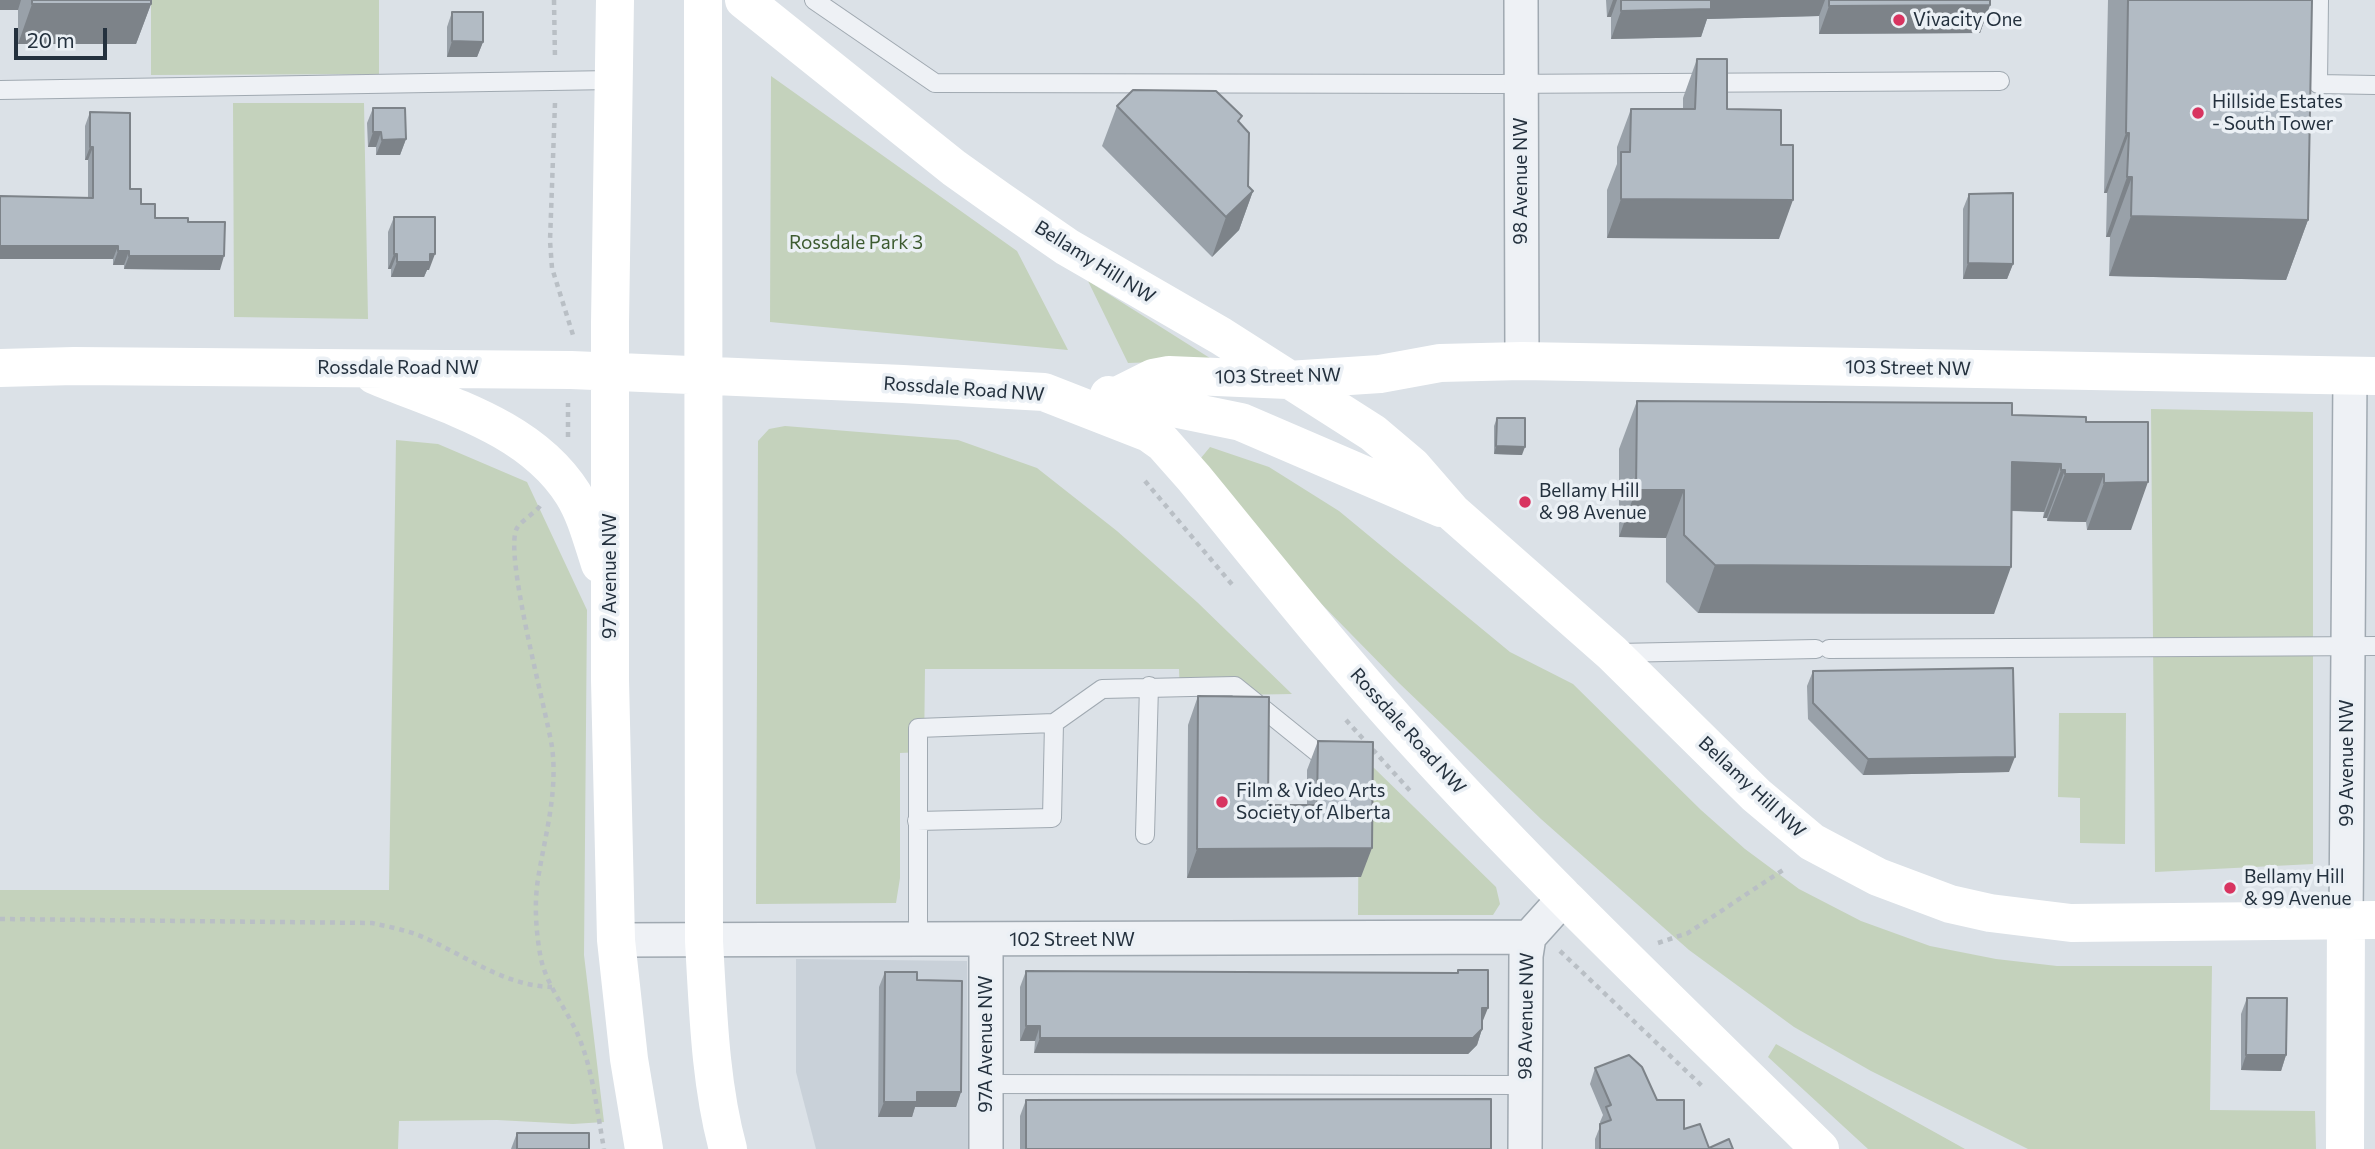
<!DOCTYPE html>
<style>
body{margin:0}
#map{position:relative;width:2375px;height:1149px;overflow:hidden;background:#dbe1e7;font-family:Commissioner,sans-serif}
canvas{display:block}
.scale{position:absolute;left:14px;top:28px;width:93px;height:32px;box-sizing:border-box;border:4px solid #24313e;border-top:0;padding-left:9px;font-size:21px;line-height:24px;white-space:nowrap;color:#24313e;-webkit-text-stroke:5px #ebf0f5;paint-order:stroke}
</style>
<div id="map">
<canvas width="2375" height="1149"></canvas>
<div class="scale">20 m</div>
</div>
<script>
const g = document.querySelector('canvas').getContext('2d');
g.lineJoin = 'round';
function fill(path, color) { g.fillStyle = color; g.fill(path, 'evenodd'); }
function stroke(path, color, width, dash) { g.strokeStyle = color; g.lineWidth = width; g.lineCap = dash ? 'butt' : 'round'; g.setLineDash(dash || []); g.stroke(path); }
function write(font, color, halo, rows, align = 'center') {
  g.font = font + ' Commissioner,sans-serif'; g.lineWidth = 7; g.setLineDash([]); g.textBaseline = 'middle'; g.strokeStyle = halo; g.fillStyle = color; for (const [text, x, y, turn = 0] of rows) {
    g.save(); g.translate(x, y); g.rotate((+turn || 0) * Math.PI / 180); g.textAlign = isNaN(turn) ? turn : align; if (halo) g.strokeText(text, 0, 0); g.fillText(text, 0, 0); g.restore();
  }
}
fill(new Path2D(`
 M796 959 967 961 968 1149H816L796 1072Z`), '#c9d1d9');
fill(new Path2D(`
 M151 0H379V74L151 75Z
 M771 76 1017 251 1068 350 770 322Z
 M233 103H364L368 319 234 317Z
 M1088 281 1213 360 1128 363Z
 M2151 409 2313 412V864L2155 872Z
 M785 426 958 440 1037 468 1117 531 1197 602 1292 694 1180 696 1179 669H925L924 752 900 753V878L896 903 756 904 758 441 769 429Z
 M396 440 438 444 527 482 587 610 584 955 604 1122 573 1124 497 1120 399 1121 398 1149H0V890H389Z
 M1210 447 1269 467 1339 511 1510 652 1573 684 1701 810 1745 849 1799 889 1861 921 1930 946 1996 959 2057 966H2212L2210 1110 2315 1111 2316 1149H2028L1871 1071 1794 1027 1689 950 1541 819 1399 683 1202 482 1196 464Z
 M2059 713H2126L2125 844 2080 843V798L2058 797Z
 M1373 767 1496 887 1500 904 1493 915H1358L1359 769Z
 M1776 1044 1965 1149H1868L1768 1057Z`), '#c4d2bc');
const lane = new Path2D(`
 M814 0 935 83 1497 84 2000 81
 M2319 0 2318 84 2375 85
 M0 90 612 80
 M1829 649 2375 646
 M1617 653 1816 649
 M1054 723 1102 689 1235 686 1323 757
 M917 821 1052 818 1054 723 918 728V940
 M1145 835 1149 686
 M986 1084 1524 1085`);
const street = new Path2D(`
 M1521 0 1522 361
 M2346 920 2350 376
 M616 940 1529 937
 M986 1149V940
 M1525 1149 1526 956 1529 937 1565 897`);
stroke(lane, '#a0a9b1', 20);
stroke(street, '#a0a9b1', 36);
stroke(new Path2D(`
 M554 0 555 59
 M555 103 550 241 552 268 573 335
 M568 437V403
 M1145 481 1235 588
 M540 506C534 514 522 520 517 528 503 552 546 709 552 747 558 793 545 835 538 879 534 904 536 934 541 959 547 986 567 1010 578 1035 593 1070 597 1111 604 1149
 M1346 720 1413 794
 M0 919 372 923C389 927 408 930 425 938 466 956 505 986 552 987
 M1658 943 1688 933 1786 868
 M1560 951 1703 1087`), '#b9bfc5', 4.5, [5, 5]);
stroke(lane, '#eef1f5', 18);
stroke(street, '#eef1f5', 33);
stroke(new Path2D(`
 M615 0 610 323V680L616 940 629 1059 644 1149
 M703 0 704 941C708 1010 710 1083 728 1149
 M744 0 954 168 999 200 1067 247 1221 336 1373 433 1412 466 1452 512 1612 653 1756 795 1812 842 1878 877 1950 904 1990 913 2071 923 2375 920
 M0 368 74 366 571 370 903 384 1044 392 1149 433 1163 443 1194 478C1267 567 1338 657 1416 742 1544 883 1684 1015 1820 1149
 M374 375C445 405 530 426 573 494 586 515 592 540 600 564
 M1109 395 1241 422 1441 508
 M1119 395 1153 378 1169 375 1288 380 1380 374 1440 363 1522 361 2375 376
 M2345 1149 2346 920`), '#fff', 38);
fill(new Path2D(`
 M0 0H151V4L136 44H18V10H0Z
 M1606 0H1990V5L1980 33 1819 34V16L1707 19 1701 37 1611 39V17H1607Z
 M2108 0H2312L2308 220 2286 280 2109 276 2110 237H2106L2107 193H2104Z
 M452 12 483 42 477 57H447V27Z
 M1697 59 1727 109 1779 239 1607 238V190L1617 164V147L1631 109H1683V98Z
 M1117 106 1240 123 1248 186 1253 191 1239 230 1212 257 1102 146Z
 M373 108 406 139 400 155H376V147H368L367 123Z
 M90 112 130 189 141 204 155 218 188 222 220 270 124 269V265H113V259H0L88 197V160H85V126Z
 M1969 194 2013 264 2007 279H1963V209Z
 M394 217 429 270H427L424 277H391V269H388V232Z
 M1637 401 2012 415 2086 422 2131 530H2087L2086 522 2047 521V518H2043L2044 512 2011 511 1994 614 1698 613 1666 582V538L1619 537V449Z
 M1497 418 1522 455 1494 454V426Z
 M1813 671 2009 772 1863 775 1808 719 1807 686Z
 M1198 696 1268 805H1307V770L1318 741 1361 877 1187 878 1188 725Z
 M1458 970 1482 1023V1029L1477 1045 1468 1054 1034 1053 1035 1041H1020V987L1026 971 1457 973Z
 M885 972 917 980 961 1092 956 1107H915L912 1117H878L879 987Z
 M2247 998 2286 1055 2281 1071 2241 1070V1014Z
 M1595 1068 1657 1100 1684 1129 1709 1148 1733 1149H1595V1139L1601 1124 1600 1122 1603 1115 1590 1084Z
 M1026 1100 1491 1149H1020V1116Z
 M517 1133 589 1149H511Z`), '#99a1a9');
fill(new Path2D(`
 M0 0H21L18 10H0Z
 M1613 0H1617L1611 17H1607Z
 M1707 0H1825L1819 16 1707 19 1701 37 1611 39 1621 11Z
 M32 4H151L136 44H18Z
 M1990 5 1980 33 1819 34 1829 6Z
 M452 41 483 42 477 57H447Z
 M373 132H381L376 147H368Z
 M2126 133H2129L2107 193H2104Z
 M406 139 400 155H376L382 140Z
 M90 147H93L88 160H85Z
 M2127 177H2132L2110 237H2106Z
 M1253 191 1239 230 1212 257 1226 217Z
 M1621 199 1793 200 1779 239 1607 238Z
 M2131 216 2308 220 2286 280 2109 276Z
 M0 246H118L113 259H0Z
 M118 251H129L124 265H113Z
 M394 254H397L391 269H388Z
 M430 254H435L429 270H427L424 277H391L397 262Z
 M129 256H224L220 270 124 269Z
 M1968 263 2013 264 2007 279H1963Z
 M1496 446 1525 447 1522 455 1494 454Z
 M2012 462 2061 464 2044 512 1994 510Z
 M2061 470H2065L2047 518H2043Z
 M2065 474H2104L2086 522 2047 521Z
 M2148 482 2131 530H2087L2104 483Z
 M1636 490H1684L1666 538 1619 537Z
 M1715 565 2011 567 1994 614 1698 613Z
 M2015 757 2009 772 1863 775 1868 759Z
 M1372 848 1361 877 1187 878 1197 849Z
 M1482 1008H1488L1482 1023Z
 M1026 1026H1040L1035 1041H1020Z
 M1482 1029 1477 1045 1468 1054 1034 1053 1040 1038Z
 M2246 1055H2286L2281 1071 2241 1070Z
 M917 1092H961L956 1107H915L912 1117H878L884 1102Z`), '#7d8389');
const building = new Path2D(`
 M32 0H151V4H32Z
 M1621 0H1711V9L1621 11Z
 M1829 0H1990V5L1829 6Z
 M2128 0H2312L2308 220 2131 216 2132 177H2127L2129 133H2126Z
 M452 12H483V42L452 41Z
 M1697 59H1727V109L1781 110V145H1793V200L1621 199V152H1630L1631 109H1695Z
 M1133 90 1216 91 1242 116 1238 121 1249 133 1248 186 1253 191 1226 217 1117 106Z
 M373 108H405L406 139 382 140 381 132H373Z
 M90 112 130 113V189H141V204H155V218H188V222H225L224 256H129V251H118V246H0V196L93 198V147H90Z
 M2013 193V264L1968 263 1969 194Z
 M394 217H435V254H430V262H397V254H394Z
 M1637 401 2012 403V415L2086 417V422H2148V482L2104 483V474H2065V470H2061V464L2012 462 2011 567 1715 565 1684 535V490H1636Z
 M1497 418H1525V447L1496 446Z
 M2013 668 2015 757 1868 759 1813 703V671Z
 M1198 696 1269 697 1268 805H1317L1318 741 1373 742 1372 848 1197 849Z
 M1458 970H1488V1008H1482V1029L1473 1038H1040V1026H1026V971L1458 973Z
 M885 972H917V980L962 981 961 1092H917V1102H884Z
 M2247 998H2287L2286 1055H2246Z
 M1629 1055 1642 1067 1657 1100H1684V1129L1700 1124 1709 1148 1729 1139 1733 1149H1600V1124L1611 1120 1606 1107 1611 1105 1595 1068Z
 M1491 1099V1149H1026V1100Z
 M517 1133H589V1149H517Z`);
fill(building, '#b2bbc4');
stroke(building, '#7d8389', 2);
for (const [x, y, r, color] of [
 [1899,20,7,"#d83460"],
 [2198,113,7,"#d83460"],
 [1525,502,7,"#d83460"],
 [1222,802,7,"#d83460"],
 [2230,888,7,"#d83460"]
]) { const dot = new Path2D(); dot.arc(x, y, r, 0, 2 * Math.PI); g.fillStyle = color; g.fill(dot); stroke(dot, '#ebf0f5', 2.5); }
write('19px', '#24313e', '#ebf0f5', [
 ["Vivacity One",1913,20],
 ["Hillside Estates",2212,102],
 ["- South Tower",2212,124],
 ["Bellamy Hill",1539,491],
 ["& 98 Avenue",1539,513],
 ["Film & Video Arts",1236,791],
 ["Society of Alberta",1236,813],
 ["Bellamy Hill",2244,877],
 ["& 99 Avenue",2244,899]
], 'left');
write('19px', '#24313e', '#ebf0f5', [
 ["98 Avenue NW",1521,181,-90],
 ["Bellamy Hill NW",1095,262,32],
 ["Rossdale Road NW",398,368],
 ["103 Street NW",1908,368,1],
 ["103 Street NW",1278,376,-1],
 ["Rossdale Road NW",964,389,4],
 ["97 Avenue NW",610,576,-90],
 ["Rossdale Road NW",1408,731,48],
 ["99 Avenue NW",2347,763,-90],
 ["Bellamy Hill NW",1752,787,43],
 ["102 Street NW",1072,940],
 ["98 Avenue NW",1526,1016,-89],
 ["97A Avenue NW",986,1044,-90]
]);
write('19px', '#3d5b30', '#ebf0f5', [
 ["Rossdale Park 3",856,243]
]);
</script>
